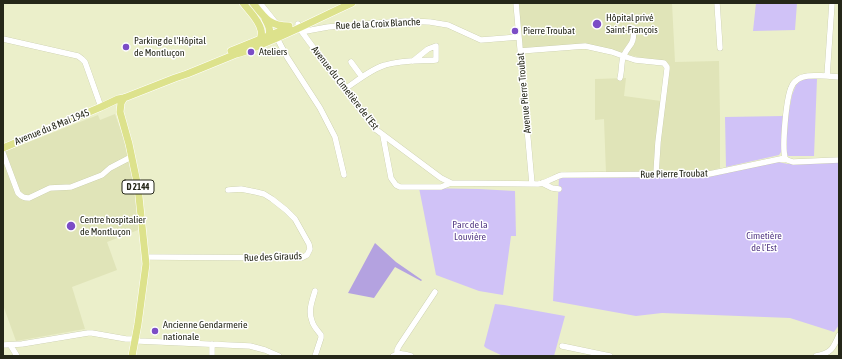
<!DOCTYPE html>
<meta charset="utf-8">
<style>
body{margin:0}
#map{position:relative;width:842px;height:359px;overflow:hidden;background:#ebefca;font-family:"Asap Condensed",sans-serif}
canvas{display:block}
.frame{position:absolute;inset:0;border:4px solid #252719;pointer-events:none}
</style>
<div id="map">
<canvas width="842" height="359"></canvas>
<div class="frame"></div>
</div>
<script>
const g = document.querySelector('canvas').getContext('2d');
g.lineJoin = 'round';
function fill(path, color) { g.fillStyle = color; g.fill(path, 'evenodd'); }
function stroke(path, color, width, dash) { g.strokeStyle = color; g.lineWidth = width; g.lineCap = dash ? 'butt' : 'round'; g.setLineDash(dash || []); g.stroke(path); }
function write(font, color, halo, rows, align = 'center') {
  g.font = font + ' "Asap Condensed",sans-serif'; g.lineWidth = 3; g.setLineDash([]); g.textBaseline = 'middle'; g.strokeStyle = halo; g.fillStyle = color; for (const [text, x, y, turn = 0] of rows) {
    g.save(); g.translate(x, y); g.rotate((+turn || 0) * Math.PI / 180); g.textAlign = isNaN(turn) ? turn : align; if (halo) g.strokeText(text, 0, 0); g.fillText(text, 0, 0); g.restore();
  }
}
fill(new Path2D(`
 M518 3H672L675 62 719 61 720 117V168L706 172 606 173 604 119 595 120V79L626 78 624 96 661 101 666 61 646 59 584 44 523 49Z
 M115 114 125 142 135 190 138 221V230L107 242 117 270 72 287 85 329 16 341 3 305V152L98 115 100 120Z`), '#e0e4b8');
fill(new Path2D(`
 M756 3H797L795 30 753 31Z
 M805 79H817L814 156H788L786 150 788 116 792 95 796 85 800 81Z
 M783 116 781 152 779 155 726 167 725 117Z
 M778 162 788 164 839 162V325L834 332 790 318 662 313 636 316 553 301 559 178 708 176Z
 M419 188 479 189 515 191 516 236H511L503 295 479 291 436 275 424 213Z
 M495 304 504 305 565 316 554 356H503L486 348 484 346Z`), '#d0c2f7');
fill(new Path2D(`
 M375 243 396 262 422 280 421 281 395 267 374 298 348 293Z`), '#b4a2e0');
const minor = new Path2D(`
 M260 3 276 23
 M516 3 532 184
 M717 3 720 48
 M298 24 299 28 310 43 374 128 441 178 451 183 538 184C547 183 554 177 562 175L709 174 785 158 787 160 793 162 839 160
 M306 31 328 27 364 24 405 21 430 22 448 25 481 40 519 37
 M277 38 287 57 320 108 335 137 344 175
 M3 39 78 56 82 59 85 62 101 107
 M520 51 585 46 612 52 623 56 635 60 664 63 667 67V69L658 142 656 174
 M351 62 362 77
 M827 76 839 77
 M620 78C622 72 621 60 624 55 630 43 635 45 633 28
 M345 89C357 81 371 69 385 65 401 60 419 61 436 60V46L428 49 413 61
 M383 136 391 178 396 185 400 187H441L451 183
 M3 153 18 193C22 197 24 198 29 198L50 188 71 187 102 175 110 168 131 157
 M785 158C782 146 786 100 791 88 792 85 794 82 797 80 804 74 817 76 827 76L832 3
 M542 183 552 188 559 189
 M145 257 301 258 307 255 310 249 309 244 295 219 286 210 272 199 264 194 256 192 241 189 228 190
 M3 345 22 344 88 333H92L126 339H135L139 341 250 346 265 350 279 356
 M11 346 17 356
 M562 346 610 356
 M397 354V350L399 346 435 292
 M212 356V344
 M315 356 321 338V335C318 331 313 326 312 321 308 311 312 301 315 291
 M393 356C399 352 404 354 411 356
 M816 356C831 353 833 349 839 335`);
const major = new Path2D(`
 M243 3C249 11 259 20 261 30 262 33 261 37 260 40
 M253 3C264 17 269 26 289 26
 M265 19C269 26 272 32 267 39
 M231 51 288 28
 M124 98 121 103 120 112 129 144 138 187 146 264 138 324 132 356
 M3 148 101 107 118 99 124 98 175 78 187 74 236 54C246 52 255 47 265 43 295 31 323 16 352 3`);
stroke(minor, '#c1c5a1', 6);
stroke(major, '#fff', 8);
stroke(minor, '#fff', 5.5);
stroke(major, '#dde28c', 7);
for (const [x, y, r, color] of [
 [597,24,5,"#7b4dc6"],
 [515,31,4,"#7b4dc6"],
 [126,47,4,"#7b4dc6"],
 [251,52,4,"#7b4dc6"],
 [71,226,5,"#7b4dc6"],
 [155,331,4,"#7b4dc6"]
]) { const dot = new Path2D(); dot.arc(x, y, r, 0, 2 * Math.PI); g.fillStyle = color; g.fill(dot); stroke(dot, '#fff', 1.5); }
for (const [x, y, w] of [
 [138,187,32]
]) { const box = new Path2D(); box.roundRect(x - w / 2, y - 7, w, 14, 3); g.fillStyle = '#fff'; g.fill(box); stroke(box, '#252719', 1); }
write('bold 9px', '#252719', null, [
 ["D 2144",138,187]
]);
write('10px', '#252719', '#fff', [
 ["Hôpital privé",606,18],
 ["Saint-François",606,30],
 ["Pierre Troubat",523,31],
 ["Parking de l'Hôpital",134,41],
 ["de Montluçon",134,53],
 ["Ateliers",259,52],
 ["Centre hospitalier",80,220],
 ["de Montluçon",80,232],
 ["Ancienne Gendarmerie",163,325],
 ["nationale",163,337]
], 'left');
write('10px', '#252719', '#fff', [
 ["Rue de la Croix Blanche",378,24,-3],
 ["Avenue du Cimetière de l'Est",345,88,52],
 ["Avenue Pierre Troubat",524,93,-95],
 ["Avenue du 8 Mai 1945",52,127,-22],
 ["Rue Pierre Troubat",674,174,-1],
 ["Rue des Girauds",273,257,-2]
]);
write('10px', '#563c86', '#fff', [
 ["Parc de la",470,225],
 ["Louvière",470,237],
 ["Cimetière",764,236],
 ["de l’Est",764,248]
]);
</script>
